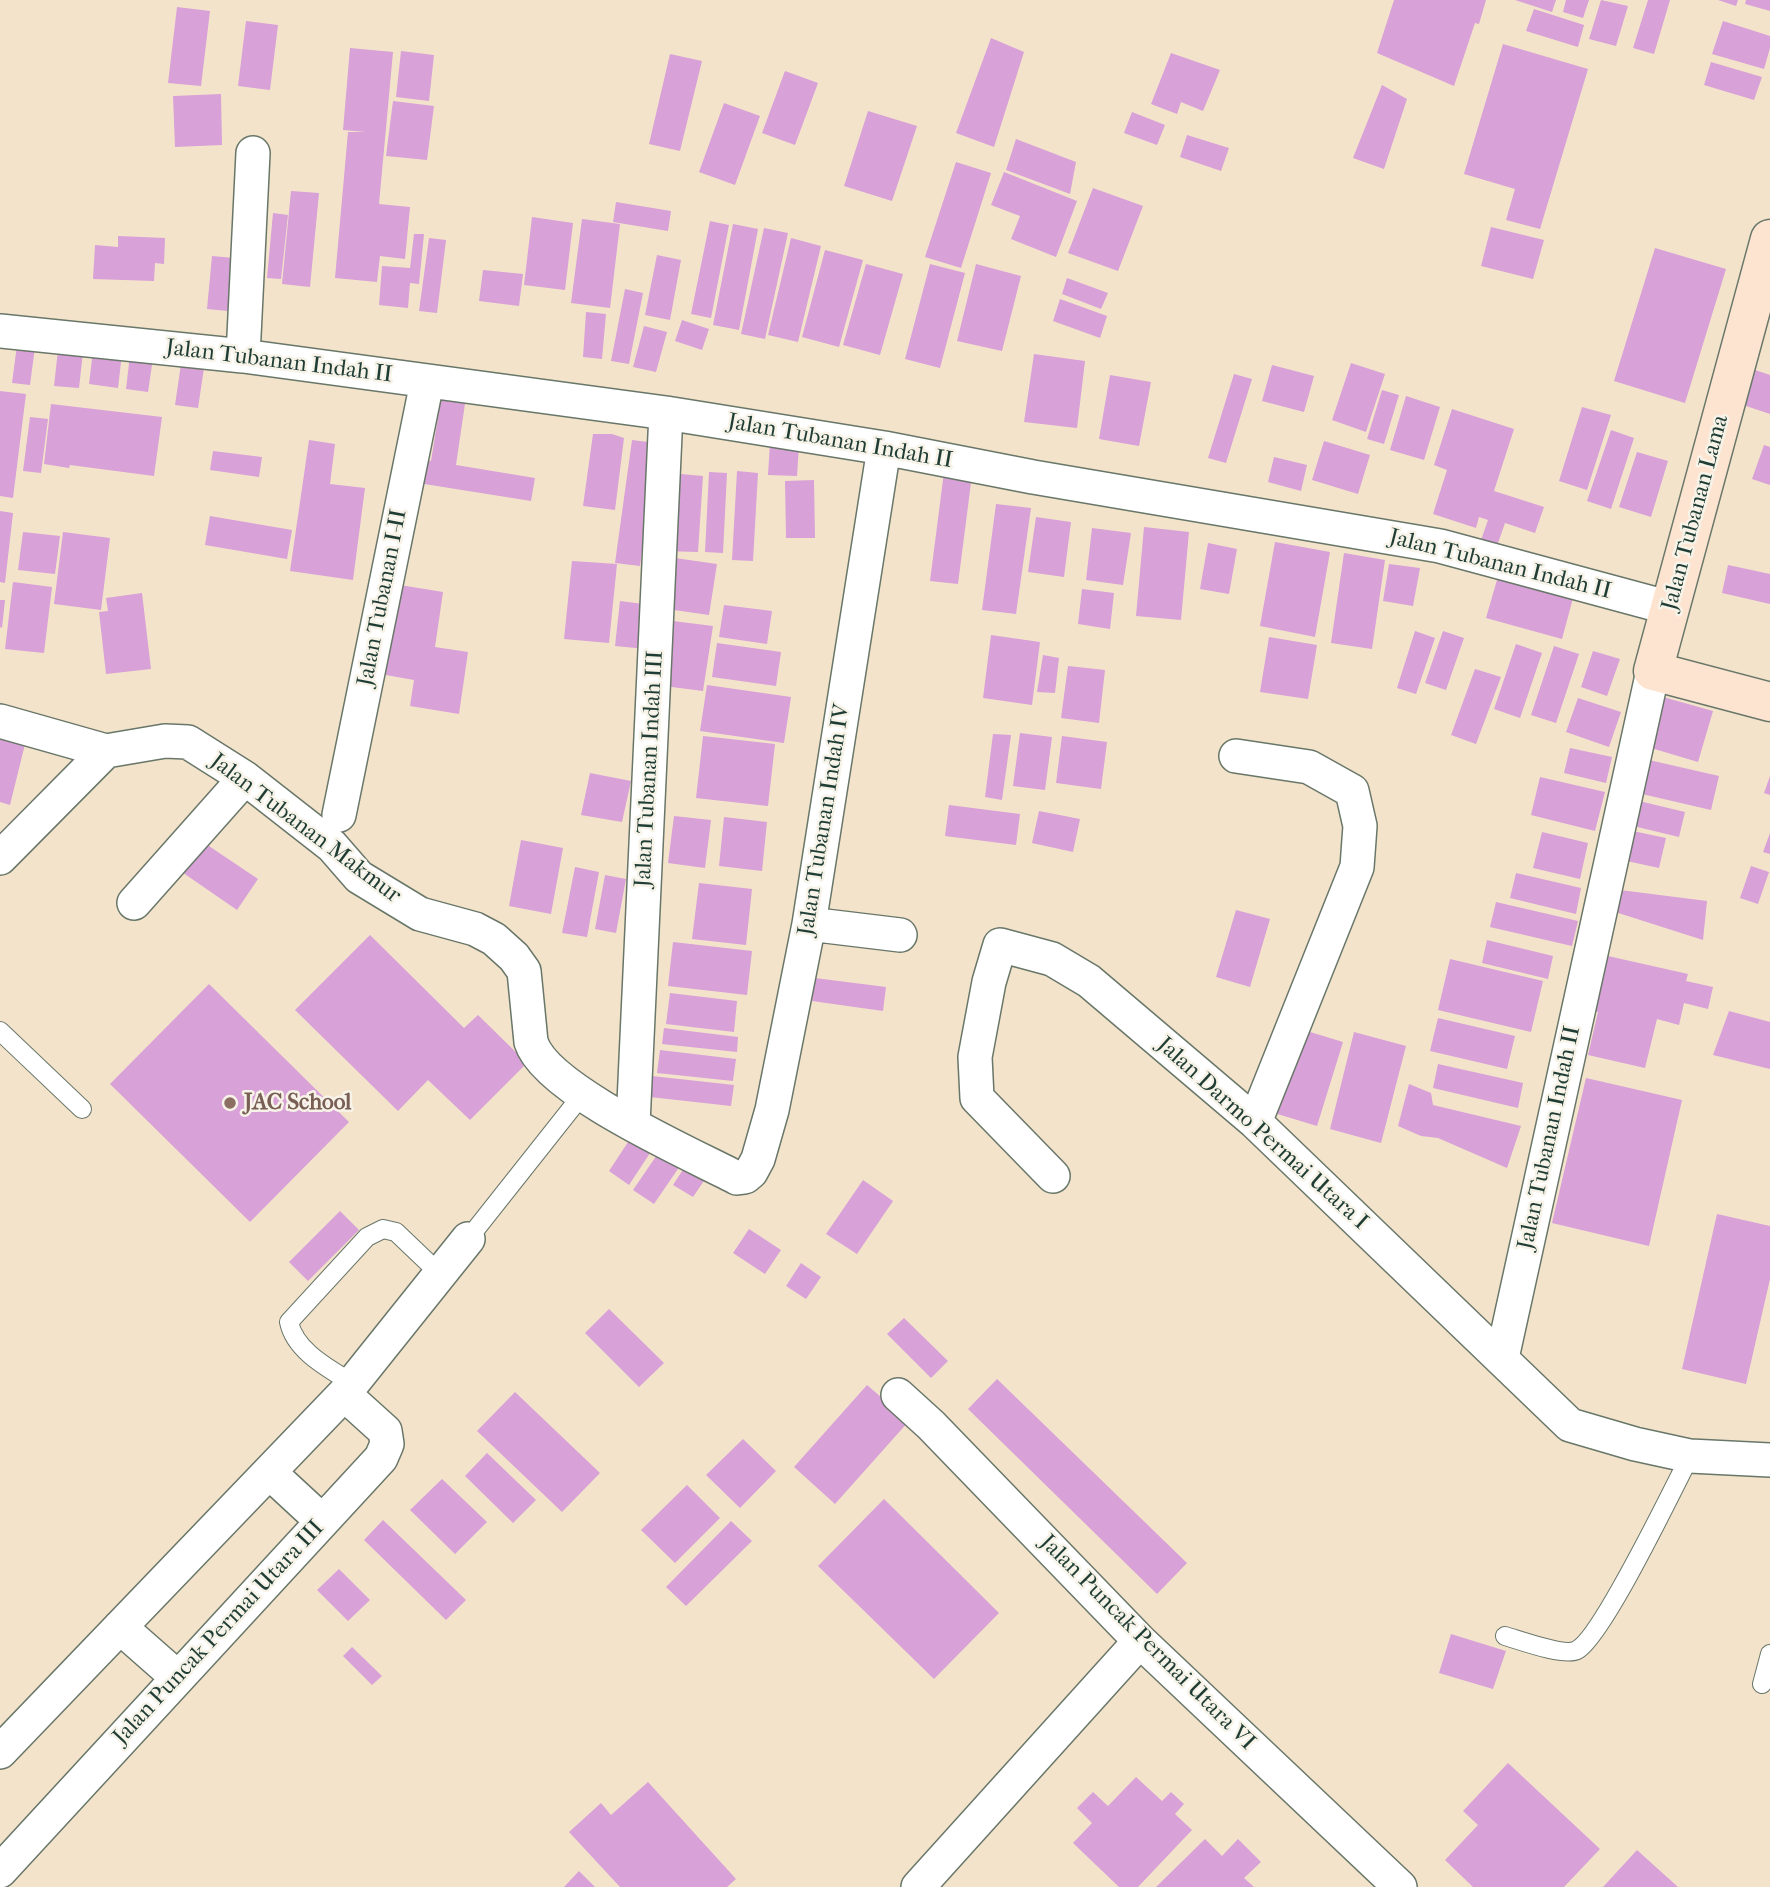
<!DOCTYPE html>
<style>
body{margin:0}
canvas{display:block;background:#f3e3cb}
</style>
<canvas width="1770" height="1887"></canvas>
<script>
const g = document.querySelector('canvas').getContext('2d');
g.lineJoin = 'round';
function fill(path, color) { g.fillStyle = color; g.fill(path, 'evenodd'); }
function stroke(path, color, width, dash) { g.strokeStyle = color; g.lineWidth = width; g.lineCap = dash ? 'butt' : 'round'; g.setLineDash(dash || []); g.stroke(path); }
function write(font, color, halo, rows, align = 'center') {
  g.font = font + ' "IM FELL French Canon",serif'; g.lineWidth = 5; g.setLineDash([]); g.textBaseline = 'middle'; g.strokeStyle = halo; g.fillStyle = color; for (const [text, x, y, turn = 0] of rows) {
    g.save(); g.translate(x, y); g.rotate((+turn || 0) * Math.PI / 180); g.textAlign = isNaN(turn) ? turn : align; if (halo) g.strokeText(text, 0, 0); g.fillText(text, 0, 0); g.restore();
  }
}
fill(new Path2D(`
 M1394 0H1486L1479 24 1475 23 1454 86 1377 53Z
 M1515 0H1556L1552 12Z
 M1566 0H1589L1583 18 1563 12Z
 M1601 0 1628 6 1616 46 1589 39Z
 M1648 0H1670L1654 54 1633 48Z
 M1718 0H1738L1736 6Z
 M1746 0H1770V11L1745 4Z
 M177 7 210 11 201 86 168 83Z
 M1534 9 1584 25 1578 47 1526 31Z
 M246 21 278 25 270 90 238 86Z
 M1723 21 1770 36V48L1764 69 1712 54Z
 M991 38 1024 52 994 147 956 133Z
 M1503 44 1588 69 1540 229 1506 220 1515 189 1464 174Z
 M350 48 393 52 379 204 410 207 405 259 380 256 377 282 335 278 348 132H366L343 130Z
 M401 51 434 55 429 101 396 97Z
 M1171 53 1220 70 1203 111 1181 102 1177 114 1151 104Z
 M670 54 702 61 680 151 649 144Z
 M1711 62 1762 77 1754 100 1704 85Z
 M785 71 818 83 795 145 762 133Z
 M1382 85 1407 99 1384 169 1353 158Z
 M221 94 222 145 175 147 173 96Z
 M393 101 434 106 427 160 386 156Z
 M724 103 760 116 735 185 699 172Z
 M868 111 917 126 892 201 844 186Z
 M1132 112 1165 125 1157 145 1124 133Z
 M1187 135 1229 148 1221 171 1180 157Z
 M1016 139 1076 162 1070 194 1006 170Z
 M956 162 991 173 961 268 925 257Z
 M1004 172 1077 201 1056 257 1011 239 1020 216 991 205Z
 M1093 188 1143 206 1118 271 1068 253Z
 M291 191 319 193 310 287 282 284Z
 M616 202 671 211 668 231 613 222Z
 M273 213 288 215 281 279 267 278Z
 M532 217 573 223 565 290 524 285Z
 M582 219 620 224 610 308 571 303Z
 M710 221 729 225 711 318 691 314Z
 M733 224 758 229 739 330 713 325Z
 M1491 227 1544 240 1533 279 1481 266Z
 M764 228 788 233 765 339 741 334Z
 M414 234H424L419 284 410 283 408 308 379 305 382 266 410 268Z
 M118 236 165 238 164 264 155 263 154 281 93 279 95 245 118 247Z
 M429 238 446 240 437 313 419 311Z
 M791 238 821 246 798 342 768 335Z
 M1655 248 1726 269 1685 403 1614 381Z
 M825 250 863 260 839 347 802 337Z
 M657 255 681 260 670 320 645 315Z
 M212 256 234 258 228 311 207 309Z
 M866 264 903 274 880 355 843 345Z
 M930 264 965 273 940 368 905 359Z
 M976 264 1021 276 1002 351 957 341Z
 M483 270 523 274 519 306 479 301Z
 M1067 278 1108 293 1101 309 1062 294Z
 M625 289 643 293 629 364 611 361Z
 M1060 299 1107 316 1100 338 1053 321Z
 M586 312 606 314 602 359 583 357Z
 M682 320 709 329 702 350 675 341Z
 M644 326 667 332 656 372 633 367Z
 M59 341 84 343 79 388 54 386Z
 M94 342 123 345 118 388 89 384Z
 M17 345 35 347 30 385 12 383Z
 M1034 354 1085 361 1077 428 1024 422Z
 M130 355 153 358 148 392 126 389Z
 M1351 363 1385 374 1366 432 1332 420Z
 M181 364 204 368 198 408 175 405Z
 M1272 365 1314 376 1304 412 1262 401Z
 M1746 367 1770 375V414L1734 402Z
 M1234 374 1252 379 1226 463 1208 458Z
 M1110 375 1151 382 1139 446 1099 439Z
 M443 387 467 390 456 465 535 478 531 501 418 483 422 459 431 461Z
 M1382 390 1399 395 1384 444 1367 439Z
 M0 391 26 394 13 498 0 496Z
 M1406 396 1440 407 1424 460 1390 450Z
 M51 404 162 417 154 476 70 465 69 468 44 464Z
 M1582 407 1611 415 1587 490 1559 481Z
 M1452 409 1514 429 1494 491 1544 507 1535 533 1505 523 1497 546 1481 540 1488 520 1479 517 1476 528 1433 514 1447 470 1434 465Z
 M30 417 48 419 41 473 23 471Z
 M1611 430 1634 438 1611 509 1587 501Z
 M593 434H612L624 438 615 510 583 506Z
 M309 440 335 444 330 484 365 488 353 580 290 571Z
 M632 440 656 443 640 566 615 563Z
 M1324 441 1370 455 1358 494 1312 480Z
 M770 443 799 445 797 476 768 475Z
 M1764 445 1770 447V485L1752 479Z
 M213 451 262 457 259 477 210 470Z
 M1637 452 1668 461 1651 517 1619 507Z
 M1274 457 1307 465 1301 491 1268 482Z
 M737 471 758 473 753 561 732 560Z
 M709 472 727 473 723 553 705 552Z
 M944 472 972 475 958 584 930 581Z
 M669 473 703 476 698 552 664 551Z
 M814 480 815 538H786L785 481Z
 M996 504 1031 508 1016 614 982 610Z
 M0 511 13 513 5 583 0 582Z
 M210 516 292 530 287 559 205 545Z
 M1036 517 1071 522 1064 577 1028 572Z
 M1144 527 1189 532 1181 620 1136 616Z
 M1092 528 1131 533 1123 585 1086 580Z
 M23 532 60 536 55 574 18 570Z
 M63 532 110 538 101 610 54 604Z
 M1275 542 1330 552 1315 637 1260 626Z
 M1208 543 1237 549 1229 594 1200 589Z
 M1344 553 1385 560 1372 649 1331 643Z
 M668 557 717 564 709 615 660 608Z
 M572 561 617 564 609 643 564 639Z
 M1389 564 1420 568 1413 606 1383 601Z
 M1728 565 1770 574V604L1722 593Z
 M1501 566 1576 587 1562 639 1486 618Z
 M13 582 52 587 44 653 5 649Z
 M394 584 443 592 435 647 468 652 459 714 410 706 414 680 380 674Z
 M1082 589 1114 593 1110 629 1078 624Z
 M142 593 151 669 106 674 99 612 108 611 106 598Z
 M0 600H5L2 628 0 627Z
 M620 601 651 605 646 649 615 646Z
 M724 605 772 611 767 644 719 637Z
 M673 621 713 626 703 691 664 686Z
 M1415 631 1435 638 1416 694 1397 688Z
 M1443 631 1464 638 1446 690 1425 683Z
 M991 635 1040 642 1032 705 983 698Z
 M1269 637 1317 645 1308 699 1260 692Z
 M717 643 781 652 776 686 712 677Z
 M1516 644 1542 653 1520 718 1494 709Z
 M1554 646 1579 654 1556 723 1531 715Z
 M1593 651 1620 659 1607 696 1581 687Z
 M1043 655 1059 658 1055 693 1037 692Z
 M1068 666 1105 670 1099 723 1061 718Z
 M1475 669 1501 677 1476 744 1451 735Z
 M707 685 791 697 784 743 700 731Z
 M1656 695 1713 711 1698 762 1641 745Z
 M1578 698 1621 712 1609 747 1566 732Z
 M0 730 27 736 10 805 0 802Z
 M1020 733 1052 737 1045 790 1013 786Z
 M993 734 1011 735 1002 800 985 797Z
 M703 736 775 744 768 806 696 798Z
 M1062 736 1107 742 1101 789 1056 783Z
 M1570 748 1612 757 1606 783 1564 773Z
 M1649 760 1719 776 1711 810 1642 794Z
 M590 773 631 781 622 822 581 815Z
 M1770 776V795L1764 793Z
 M1540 777 1605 792 1595 831 1531 815Z
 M1635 800 1685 812 1679 837 1629 825Z
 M949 805 1020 814 1016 845 945 836Z
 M1039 811 1080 819 1073 852 1032 843Z
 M674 816 711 820 705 868 668 863Z
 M724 817 767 822 762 871 719 866Z
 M1628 830 1666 838 1659 868 1622 860Z
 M1542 832 1588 843 1580 879 1533 868Z
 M1770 833V854L1763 852Z
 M200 840 258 879 237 910 179 870Z
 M521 840 563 848 551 914 509 906Z
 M1751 866 1769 872 1758 904 1740 898Z
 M575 867 599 872 587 937 562 933Z
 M1516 873 1581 888 1576 914 1510 898Z
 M605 875 626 879 616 933 595 929Z
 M699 883 752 889 746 945 692 939Z
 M1620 890 1707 901 1703 940 1612 911Z
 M1496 902 1578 921 1572 946 1490 927Z
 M1236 910 1270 919 1250 987 1216 977Z
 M370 935 464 1028 478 1015 527 1063 470 1120 428 1080 398 1111 295 1010Z
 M1487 940 1553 956 1548 979 1482 963Z
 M673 942 752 951 747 995 668 986Z
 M1599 954 1688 974 1686 981 1713 987 1708 1009 1684 1003 1679 1025 1657 1019 1645 1068 1588 1055 1598 1012 1587 1009Z
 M1450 959 1543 981 1531 1032 1438 1010Z
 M815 978 886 987 883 1011 812 1001Z
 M209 984 349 1122 250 1222 110 1084Z
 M670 993 737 1001 734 1032 666 1024Z
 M1729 1011 1770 1022V1069L1713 1055Z
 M1438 1018 1515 1036 1507 1069 1430 1051Z
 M664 1028 738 1037 737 1052 662 1044Z
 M1297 1028 1343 1042 1317 1126 1271 1112Z
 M1354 1032 1406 1046 1381 1143 1330 1129Z
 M660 1050 736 1059 733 1081 657 1073Z
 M1438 1064 1523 1083 1518 1108 1433 1088Z
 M652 1076 734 1085 731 1106 650 1097Z
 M1586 1078 1682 1100 1649 1246 1552 1223Z
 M1409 1084 1431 1093 1433 1105 1521 1126 1507 1168 1438 1138 1421 1136 1398 1126Z
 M636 1130 656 1144 629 1185 609 1171Z
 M661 1149 682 1163 654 1204 633 1190Z
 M686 1165 706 1178 693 1197 673 1185Z
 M863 1180 893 1201 857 1254 826 1234Z
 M340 1211 359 1230 308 1281 289 1262Z
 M1717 1214 1770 1226V1279L1746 1384 1682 1369Z
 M749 1229 781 1250 765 1274 733 1253Z
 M801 1263 821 1277 806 1299 786 1286Z
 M609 1309 664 1363 639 1387 585 1333Z
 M904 1318 948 1361 931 1378 887 1334Z
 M997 1379 1187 1563 1157 1594 968 1409Z
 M867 1385 909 1421 835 1504 794 1467Z
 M515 1392 600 1473 562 1512 477 1431Z
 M743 1439 776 1471 740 1508 706 1475Z
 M487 1453 536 1500 513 1523 465 1476Z
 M442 1479 487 1522 455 1554 410 1510Z
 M687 1485 720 1518 675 1563 641 1530Z
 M884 1499 999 1613 934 1679 818 1566Z
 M383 1520 466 1600 446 1620 364 1540Z
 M731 1521 752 1541 686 1606 666 1587Z
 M339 1569 370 1600 348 1621 317 1590Z
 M1451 1634 1506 1651 1493 1689 1439 1673Z
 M352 1647 382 1676 372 1685 343 1656Z
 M1508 1763 1600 1849 1564 1887H1473L1445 1860 1478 1825 1463 1811Z
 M1136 1777 1162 1801 1171 1792 1184 1804 1175 1814 1192 1830 1138 1887H1119L1073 1843 1092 1823 1077 1808 1093 1792 1108 1806Z
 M648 1782 736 1879 727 1887H620L569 1832 601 1803 611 1815Z
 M1205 1839 1222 1856 1238 1839 1261 1862 1244 1878 1254 1887H1156Z
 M1637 1850 1678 1887H1603Z
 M579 1871 595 1887H564Z`), '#d8a1d8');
const lane = new Path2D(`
 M0 1031 82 1109
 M468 1239 582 1095
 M352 1383C328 1368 295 1351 289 1322L367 1237 383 1229 396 1232 440 1274
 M1505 1636C1519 1640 1565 1657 1577 1650 1602 1637 1673 1489 1690 1456
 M1762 1684 1770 1654`);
const street = new Path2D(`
 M0 331 243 356 666 413 884 448 1033 477 1440 546 1670 608
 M243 356 253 153
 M0 721 106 751
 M1236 756 1309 767 1352 791 1360 826 1357 867 1255 1122
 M339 815 427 382
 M0 858 106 751 165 741 188 742 245 778 332 846 359 877 420 914 475 929 494 939 514 957 524 971 531 1042C546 1090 691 1154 737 1178L745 1177 751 1172 758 1159 772 1110 809 924 884 448
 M134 903 245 778
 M809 924 900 935
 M633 1124 666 413
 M1053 1176 977 1098 975 1057 989 982 1000 945 1052 959 1089 981 1255 1122 1570 1425 1635 1444 1690 1456 1770 1460
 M1502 1358 1653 671
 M898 1395 931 1425 1140 1641 1400 1887
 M269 1472 322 1521
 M120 1627 178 1678
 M0 1752 344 1394 468 1239
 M0 1871 381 1458 387 1444 385 1431 344 1394
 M918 1887 1140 1641`);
const secondary = new Path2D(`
 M1770 239 1653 671 1770 702`);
stroke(lane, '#697769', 20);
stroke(street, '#697769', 36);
stroke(secondary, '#697769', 41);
stroke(lane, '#fff', 18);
stroke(street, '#fff', 33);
stroke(secondary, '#fde4d1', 38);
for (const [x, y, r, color] of [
 [230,1103,7,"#8d6e63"]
]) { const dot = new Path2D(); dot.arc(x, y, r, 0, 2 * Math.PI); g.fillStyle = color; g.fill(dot); stroke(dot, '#f7f3e8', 2.5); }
write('23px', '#1f3d34', '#f7f3e8', [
 ["Jalan Tubanan Indah II",279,362,7],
 ["Jalan Tubanan Indah II",840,442,10],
 ["Jalan Tubanan Lama",1696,513,-75],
 ["Jalan Tubanan Indah II",1500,565,14],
 ["Jalan Tubanan I-II",383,598,-79],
 ["Jalan Tubanan Indah III",650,769,-87],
 ["Jalan Tubanan Indah IV",825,820,-81],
 ["Jalan Tubanan Makmur",305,829,37],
 ["Jalan Darmo Permai Utara I",1262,1134,42],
 ["Jalan Tubanan Indah II",1550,1138,-78],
 ["Jalan Puncak Permai Utara III",219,1633,-47],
 ["Jalan Puncak Permai Utara VI",1147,1643,45]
]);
write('bold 23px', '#785e54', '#f7f3e8', [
 ["JAC School",244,1103]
], 'left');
</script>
